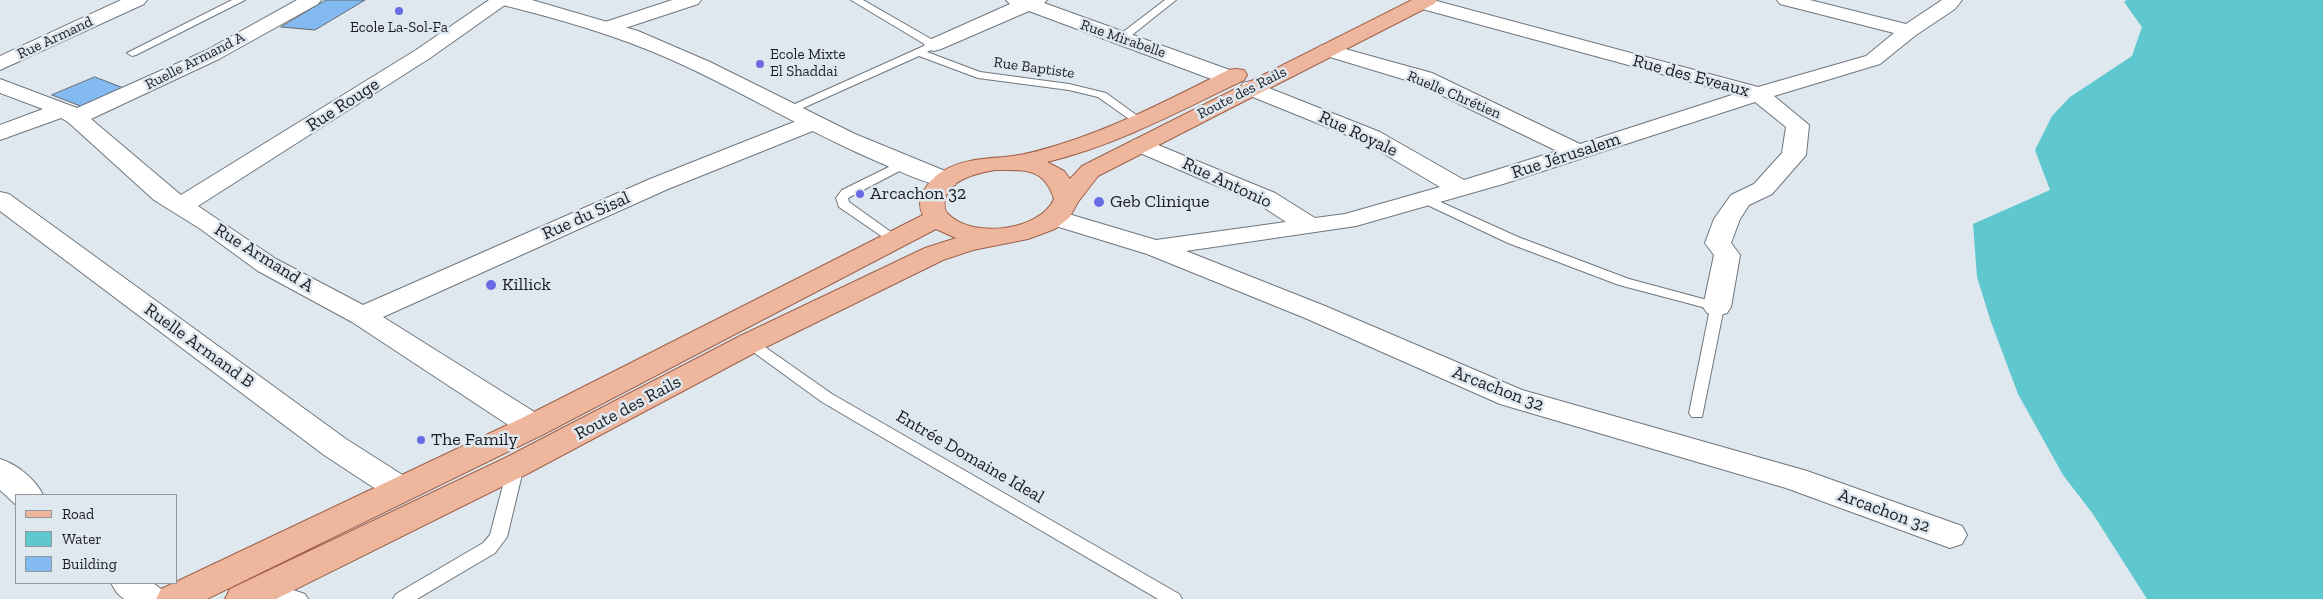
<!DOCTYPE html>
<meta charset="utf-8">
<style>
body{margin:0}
#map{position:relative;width:2323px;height:599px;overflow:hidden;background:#dfe7ef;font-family:"Zilla Slab",serif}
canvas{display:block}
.legend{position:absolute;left:15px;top:494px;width:162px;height:90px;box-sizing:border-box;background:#dfe7ef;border:1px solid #91979d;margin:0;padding:6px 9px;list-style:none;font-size:15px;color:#1b1e21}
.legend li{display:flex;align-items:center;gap:10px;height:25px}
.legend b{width:25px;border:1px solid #91979d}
</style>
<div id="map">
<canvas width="2323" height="599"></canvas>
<ul class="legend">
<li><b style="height:6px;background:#efb69e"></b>Road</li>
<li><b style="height:14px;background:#5ec8ce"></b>Water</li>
<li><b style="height:14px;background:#82baf1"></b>Building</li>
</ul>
</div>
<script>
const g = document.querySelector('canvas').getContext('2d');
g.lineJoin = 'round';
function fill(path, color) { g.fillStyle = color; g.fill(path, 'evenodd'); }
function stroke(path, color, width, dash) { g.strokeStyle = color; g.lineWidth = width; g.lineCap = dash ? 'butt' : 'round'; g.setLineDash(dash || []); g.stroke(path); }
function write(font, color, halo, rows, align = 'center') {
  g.font = font + ' "Zilla Slab",serif'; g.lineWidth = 5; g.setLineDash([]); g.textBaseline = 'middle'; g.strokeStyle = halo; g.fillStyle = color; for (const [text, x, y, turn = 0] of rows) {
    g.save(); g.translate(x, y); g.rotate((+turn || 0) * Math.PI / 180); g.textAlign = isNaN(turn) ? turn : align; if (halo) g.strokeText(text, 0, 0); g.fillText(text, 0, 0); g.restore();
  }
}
fill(new Path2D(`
 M2127 0H2323V599H2147L2093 514 2063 475 2018 394 1991 322 1977 277 1973 224 2050 190 2035 150 2052 116 2070 97 2132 56 2142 27 2124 2Z`), '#5ec8ce');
const building = new Path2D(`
 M326 0H365L315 30 281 27Z
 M95 77 126 89 83 107 52 95Z`);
fill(building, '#82baf1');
stroke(building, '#636a72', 1);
const lane = new Path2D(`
 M232 0H245L136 55 132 56 127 53Z
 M851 0H863L938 43V47L927 52 980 72 1069 84 1106 93 1146 122 1144 124H1136L1098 97 1069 90 978 78 919 56 794 112H786V108L926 45Z
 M1165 0H1176L1127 39H1119V35Z
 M903 160 907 161 909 164 907 167 848 198 849 202 898 237 899 240 893 244 839 207 836 198 842 190Z
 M1425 195 1518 237 1629 279 1722 304 1724 307 1702 417H1692L1689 413 1710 309 1619 285 1508 243 1421 202 1419 199Z
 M750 338 755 340 832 394 1179 594 1182 599H1158L822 402 745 346 743 343 745 340Z
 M516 460 522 462 524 466 507 537 495 553 417 599H393L396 594 483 543 490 535 508 466 510 462Z
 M269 582 305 594 308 599H278L263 594 260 589 263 584Z`);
const street = new Path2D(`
 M121 0H147L144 4 0 70V56Z
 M297 0H321L318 4 219 59 91 119 181 195 416 50 489 0H512L430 58 198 206 276 259 363 305 650 179 804 118 812 116 820 118 823 123 820 128 668 189 383 317 544 418 548 426 544 434 533 437 522 434 352 322 258 271 199 228 154 200 68 122 61 118 0 140V125L43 109 0 93V79L77 108 205 51Z
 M672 0H701L698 4 616 31 609 33 602 31 599 27 602 23Z
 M1006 0H1047L1044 3 1238 73 1241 78 1238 83 1230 84 1222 83 1029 11 941 49 934 51 927 49 924 45 927 41 1010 4Z
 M1414 0H1433L1758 87 1866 56 1894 33 1780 4 1777 0H1810L1906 24 1942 0H1962L1955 9 1916 35 1880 64 1774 96 1809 125 1806 155 1772 194 1749 205 1740 219 1731 243 1740 255 1731 307 1727 313 1717 316 1707 313 1703 307 1714 255 1705 243 1714 219 1731 195 1754 184 1782 153 1786 127 1755 102 1503 184 1356 226 1186 251 1325 306 1522 390 1807 471 1962 526 1967 535 1962 544 1950 548 1786 488 1500 404 1305 318 1147 254 1046 223 1042 218 1046 213 1055 210 1156 240 1286 222 1257 203 1133 150 1129 145 1133 140 1141 138 1275 193 1315 218 1345 214 1440 187 1364 142 1243 93 1240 88 1243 83 1251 81 1380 132 1464 180 1557 151 1416 83 1320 54 1317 50 1320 46 1327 44 1432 73 1580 144 1735 94 1415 7 1412 3Z
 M0 192 9 194 346 439 412 481 416 489 412 497 400 501 388 497 324 455 0 211Z
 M0 459C17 464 36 480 43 495H16L15 504 0 490Z
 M111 583H153L161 589 166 599H124L117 593Z`);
const secondary = new Path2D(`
 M496 0H532L638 31 710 62 855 134 955 175 958 180 955 185C934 190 896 169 876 161 806 131 742 91 672 60 616 35 559 19 499 4Z`);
const primary = new Path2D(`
 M1412 0H1437L1434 4 1098 176 1078 202 1069 218 1055 229 1028 239 973 250 943 260 760 350 527 474 276 599H225L230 589 505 458 740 336 925 248 956 238 936 229 544 434 207 599H156L161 589 522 418 923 215C914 199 928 180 943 171 964 158 989 159 1013 156 1029 154 1045 149 1061 144 1119 126 1174 97 1228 70L1236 69 1244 70 1247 75 1244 80C1180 111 1117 145 1047 162L1064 171 1070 179 1082 166ZM995 170C1024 170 1044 167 1054 199 1040 231 972 239 948 214 945 211 944 205 945 200 949 179 978 173 995 170Z`);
stroke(lane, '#6f767d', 2);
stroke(street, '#6f767d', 2);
stroke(secondary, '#6f767d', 2);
stroke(primary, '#9e6149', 2);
fill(lane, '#fff');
fill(street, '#fff');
fill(secondary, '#fff');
fill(primary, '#efb69e');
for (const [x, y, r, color] of [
 [399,11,5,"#696be5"],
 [760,64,5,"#696be5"],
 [860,194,5,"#696be5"],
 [1099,202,6,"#696be5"],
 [491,285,6,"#696be5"],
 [421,440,5,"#696be5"]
]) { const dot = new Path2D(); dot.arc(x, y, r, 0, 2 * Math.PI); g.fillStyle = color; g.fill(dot); stroke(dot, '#dfe7ef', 2); }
write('15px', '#1b1e21', '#dfe7ef', [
 ["Ecole La-Sol-Fa",399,28],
 ["Ecole Mixte",770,55,"left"],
 ["El Shaddai",770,72,"left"]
]);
write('15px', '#1b1e21', '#dfe7ef', [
 ["Rue Armand",55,38,-25],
 ["Rue Mirabelle",1123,39,19],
 ["Ruelle Armand A",195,61,-27],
 ["Rue Baptiste",1034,68,8],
 ["Route des Rails",1242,93,-27],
 ["Ruelle Chrétien",1454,95,23]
]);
write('18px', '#1b1e21', '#dfe7ef', [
 ["Rue des Eveaux",1691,76,15],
 ["Rue Rouge",343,105,-33],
 ["Rue Royale",1358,134,25],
 ["Rue Jérusalem",1566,156,-18],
 ["Rue Antonio",1227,183,25],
 ["Rue du Sisal",586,216,-24],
 ["Rue Armand A",264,258,32],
 ["Ruelle Armand B",199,346,36],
 ["Arcachon 32",1498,389,21],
 ["Route des Rails",628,408,-28],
 ["Entrée Domaine Ideal",970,457,30],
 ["Arcachon 32",1884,511,20]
]);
write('18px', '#1b1e21', '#dfe7ef', [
 ["Arcachon 32",870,194],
 ["Geb Clinique",1110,202],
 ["Killick",502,285],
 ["The Family",431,440]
], 'left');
</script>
